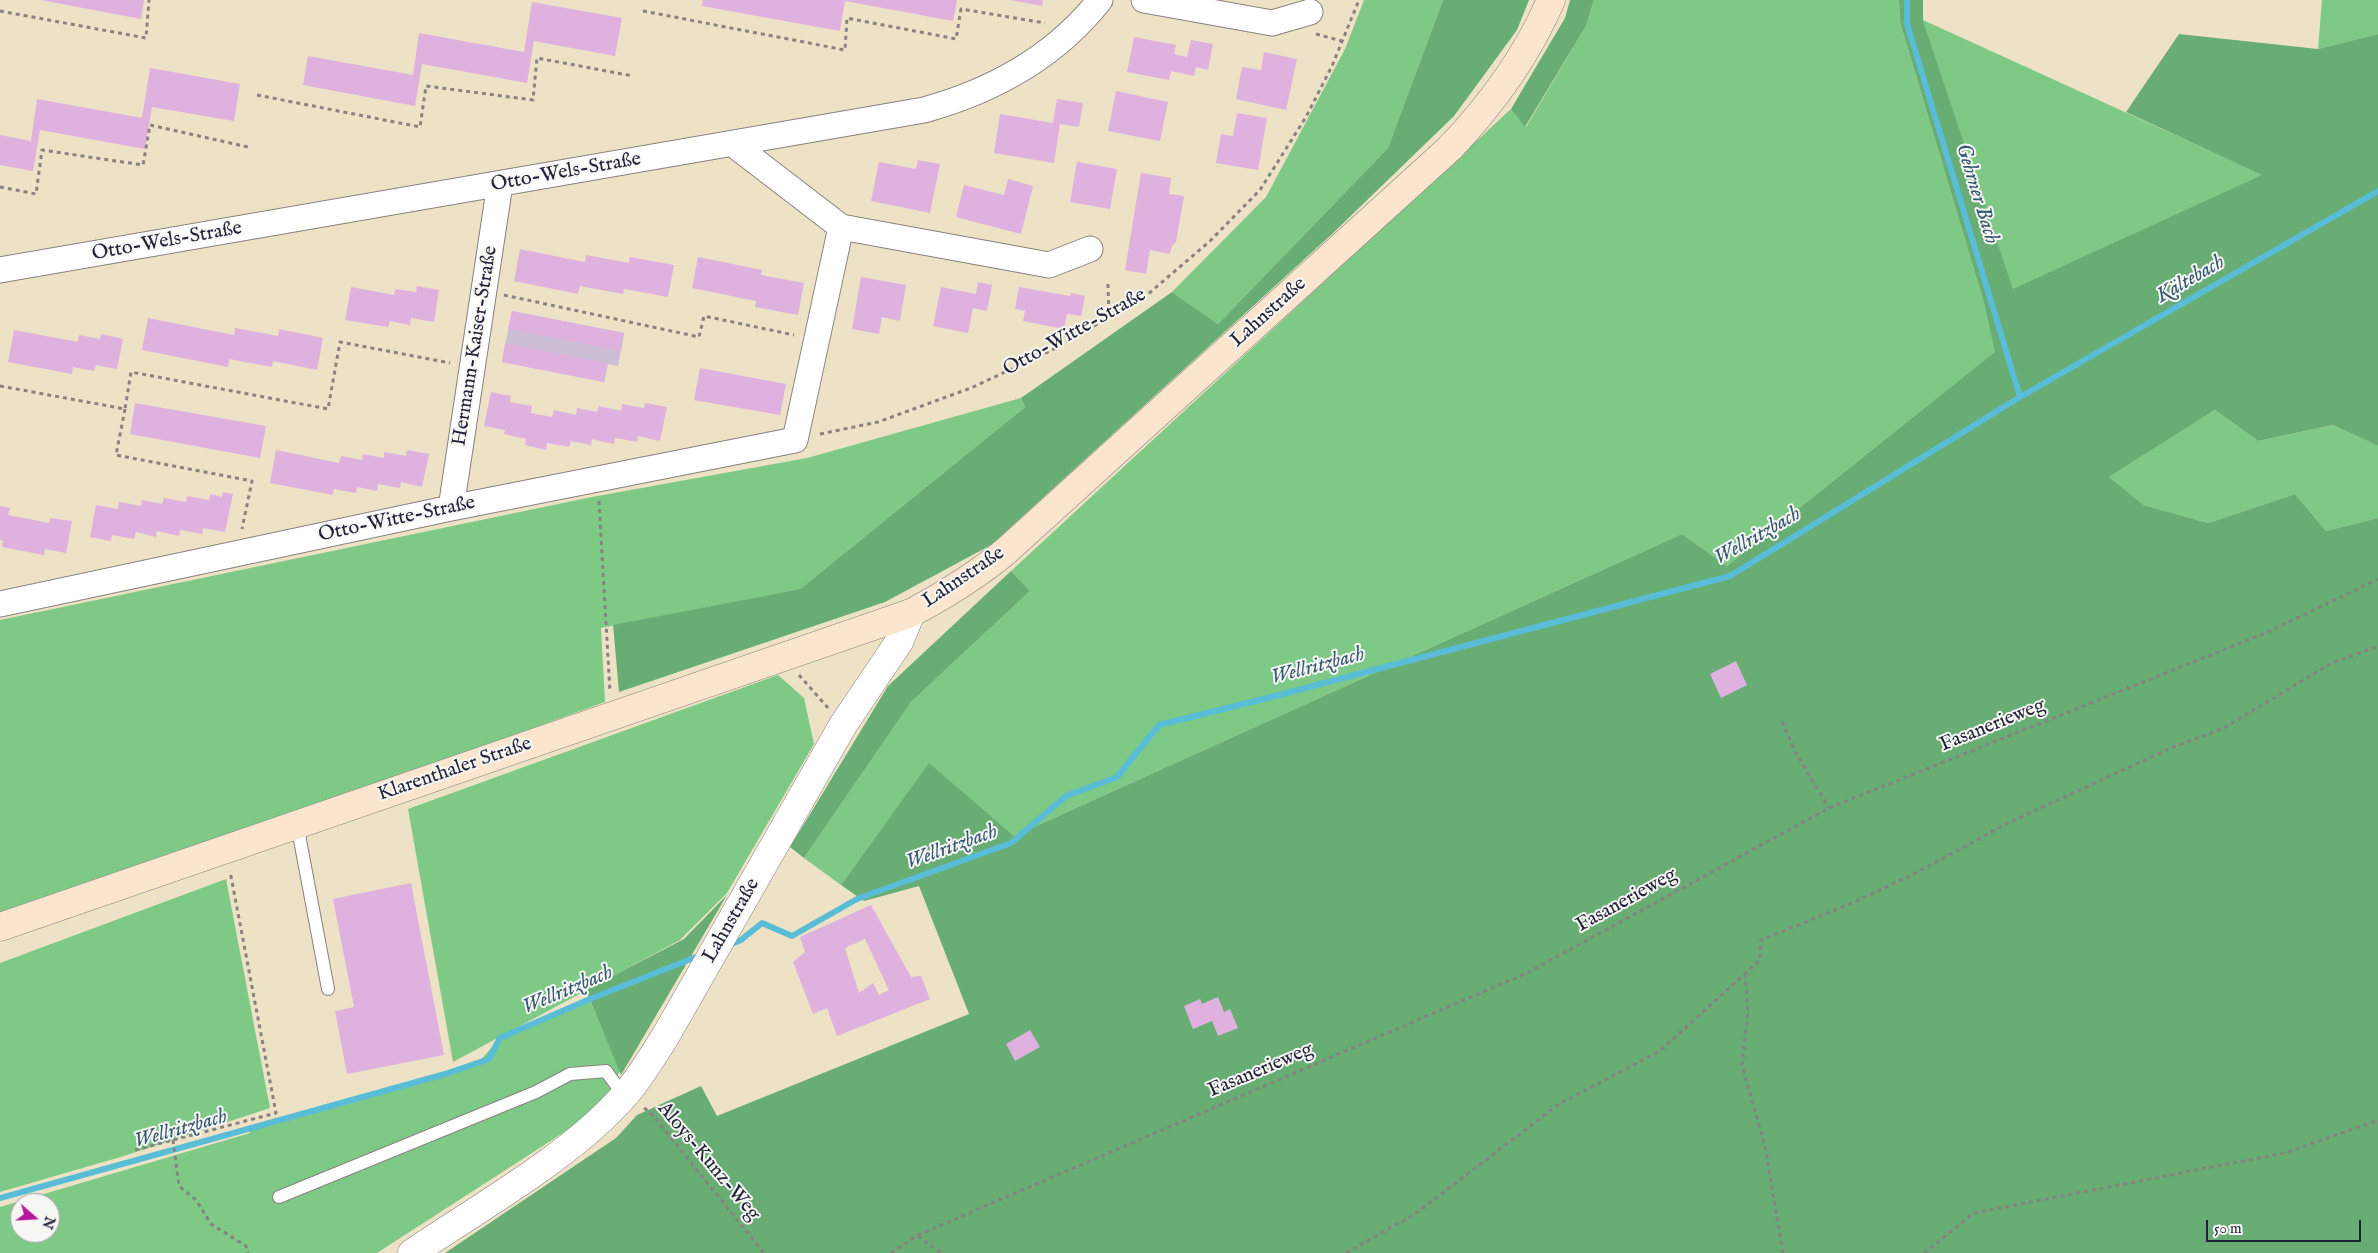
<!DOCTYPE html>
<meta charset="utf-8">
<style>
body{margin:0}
#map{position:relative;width:2378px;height:1253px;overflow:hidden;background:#ede2c5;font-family:"IM FELL English",serif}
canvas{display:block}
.north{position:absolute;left:10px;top:1193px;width:50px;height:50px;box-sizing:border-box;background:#f6f6f2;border:1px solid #a1a1a9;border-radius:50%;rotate:109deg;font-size:14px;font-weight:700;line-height:20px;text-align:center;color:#22223b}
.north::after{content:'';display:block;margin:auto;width:18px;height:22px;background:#b5179e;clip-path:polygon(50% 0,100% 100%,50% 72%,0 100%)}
.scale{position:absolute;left:2206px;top:1220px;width:155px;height:22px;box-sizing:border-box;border:2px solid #22223b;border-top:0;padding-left:6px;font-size:15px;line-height:18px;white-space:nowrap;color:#22223b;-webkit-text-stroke:4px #f6f6f2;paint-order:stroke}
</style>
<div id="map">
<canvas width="2378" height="1253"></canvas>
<div class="north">N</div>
<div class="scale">50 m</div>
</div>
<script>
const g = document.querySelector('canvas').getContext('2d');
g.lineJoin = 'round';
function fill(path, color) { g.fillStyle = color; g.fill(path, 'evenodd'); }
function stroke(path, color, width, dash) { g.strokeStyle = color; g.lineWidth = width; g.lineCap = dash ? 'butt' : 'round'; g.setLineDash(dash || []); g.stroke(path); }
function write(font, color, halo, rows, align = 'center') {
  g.font = font + ' "IM FELL English",serif'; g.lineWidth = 4; g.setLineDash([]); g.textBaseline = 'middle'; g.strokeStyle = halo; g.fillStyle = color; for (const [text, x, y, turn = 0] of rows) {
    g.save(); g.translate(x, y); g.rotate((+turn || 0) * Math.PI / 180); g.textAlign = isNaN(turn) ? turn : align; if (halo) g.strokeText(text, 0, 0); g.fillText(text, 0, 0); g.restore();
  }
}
fill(new Path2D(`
 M512 311 624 333 618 366 608 364 604 382 502 362Z`), '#ccbed4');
fill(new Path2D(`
 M1364 0H1443L1388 148 1218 324 1172 292 1266 197 1345 49Z
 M1594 0H1899L1900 22 1984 303 1996 352 1727 566 1682 534 1014 836 929 764 841 885 804 858 911 702 1030 591 1011 571 1511 109 1526 127 1586 26Z
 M2322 0H2378V34L2318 49Z
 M1923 20 2263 175 2013 290Z
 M1021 398 1025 407 800 589 601 628 605 702 349 795 0 915V620L592 497 807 458Z
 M2215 410 2258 441 2333 425 2378 446V518L2326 531 2295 494 2208 523 2144 505 2109 477Z
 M778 675 804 698 814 744 727 893 680 940 453 1062 408 809Z
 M226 879 270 1108 124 1156 0 1192V963Z
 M590 1000 620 1071 600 1109 377 1253H0V1207L250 1133V1129L479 1062 500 1038ZM20 1203H50V1233H20Z`), '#7fc987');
fill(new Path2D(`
 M1443 0H1529L1517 30 1454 116 1332 234 991 545 885 602 619 692 613 625 800 589 1025 407 1021 398 1172 292 1218 324 1388 148Z
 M1570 0H1594L1586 26 1525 127 1511 109 1565 18Z
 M1899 0H1923V20L2013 289 2262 175 2126 112 2179 34 2318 49 2378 34V446L2333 425 2258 441 2215 410 2109 477 2144 505 2208 523 2295 494 2326 531 2378 518V1253H445L616 1138 637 1115 701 1086 717 1116 969 1014 919 886 864 901 841 885 929 763 1014 836 1682 534 1727 566 1995 352 1984 303 1900 22Z
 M1011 571 1030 591 911 702 804 858 790 847 888 686Z
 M727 895 621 1075 586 990 684 939Z`), '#67ad74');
stroke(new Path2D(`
 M1907 0V24L2020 397
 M729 945 741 940 762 923 792 936 857 899 1011 843 1066 796 1117 777 1159 725 1275 696 1730 576 2020 397 2378 191
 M0 1198 445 1074 489 1059 500 1038 590 999 701 955`), '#59bdd7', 6);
fill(new Path2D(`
 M41 0H144L141 19Z
 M703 0H957L953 21 845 1 840 31 702 6Z
 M1011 0H1043L1042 6Z
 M532 2 622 18 615 56 534 41 527 83 422 64 415 106 303 85 308 56 413 75 419 33 524 52Z
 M1134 37 1176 45 1174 54 1187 57 1191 40 1213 44 1208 70 1196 67 1194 76 1171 71 1169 80 1127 72Z
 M1264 52 1297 59 1286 110 1236 99 1242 67 1261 70Z
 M150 68 240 84 234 121 152 107 145 149 40 130 33 171 0 165V135L31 141 37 99 142 118Z
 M1116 91 1168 102 1160 141 1108 131Z
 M1057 99 1083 103 1079 127 1060 124 1054 163 994 153 1000 114 1053 123Z
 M1237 113 1267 118 1258 170 1216 163 1221 134 1233 136Z
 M918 160 940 164 930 213 871 201 879 162 916 169Z
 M1077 162 1117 169 1110 209 1070 202Z
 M1141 173 1171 178 1169 194 1184 196 1176 242 1172 246 1170 254 1150 250 1146 274 1125 270Z
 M1008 179 1033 186 1021 234 956 217 964 185 1004 195Z
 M520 249 585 262 586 255 629 263 630 257 674 265 668 297 624 289 623 294 580 286 578 294 514 281Z
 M698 257 762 270 761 275 804 283 798 315 755 307 756 301 692 288Z
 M861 277 906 285 900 321 882 317 879 334 852 329Z
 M978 282 992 285 987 311 973 308 968 333 933 326 941 287 976 294Z
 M417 286 439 290 434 322 411 318 410 325 390 321 388 327 345 320 351 287 394 295 395 289 416 292Z
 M1019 287 1070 296 1071 293 1085 296 1081 316 1067 314 1064 329 1023 321 1025 311 1015 309Z
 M512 311 624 333 621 351 508 329Z
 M148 318 234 335 235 328 278 336 279 329 323 338 317 370 273 361 272 367 229 359 228 367 142 350Z
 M14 330 78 342 79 335 100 339 101 334 123 339 117 369 96 365 94 371 73 367 72 374 8 362Z
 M505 343 608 363 604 382 502 362Z
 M700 368 786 384 780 415 694 400Z
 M491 392 511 396 510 402 532 406 531 413 552 417 554 410 576 415 577 408 597 412 599 406 621 411 622 404 644 408 645 403 667 407 660 441 638 436 637 442 615 438 614 444 592 439 591 445 571 441 569 447 547 443 546 450 525 445 526 439 504 434 505 430 484 426Z
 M135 403 266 426 260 458 130 434Z
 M276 450 339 463 341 456 362 460 363 454 384 458V452L406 456 407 450 429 454 422 487 401 482 400 488 378 484 377 491 357 487 356 493 334 489 333 495 270 483Z
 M223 492 233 494 225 532 203 528 202 534 180 530 179 536 157 531 156 537 136 532 134 539 112 535 111 541 90 537 96 505 118 509 119 502 141 506 142 500 162 504 164 498 186 502 187 496 209 500 210 494 222 497Z
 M0 506 10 508 8 515 49 523 50 518 72 521 66 553 45 549 44 555 2 547 3 541 0 540Z
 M1736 661 1747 685 1721 698 1710 674Z
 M411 883 444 1055 347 1074 335 1011 354 1007 333 899Z
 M871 905 911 977 921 976 930 999 837 1036 827 1008 813 1014 793 962 805 952 800 937ZM865 939 889 990 879 995 873 983 859 993 845 948Z
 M1218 997 1224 1012 1230 1009 1238 1028 1218 1036 1212 1021 1193 1029 1184 1006 1200 999 1202 1004Z
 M1030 1030 1040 1047 1015 1061 1006 1044Z`), '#deb1df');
const service = new Path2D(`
 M297 824 328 989
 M279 1197 536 1092 570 1074 606 1071 624 1096`);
const minor = new Path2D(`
 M1144 0 1272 23 1310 12
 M733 144 841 227 1049 265 1090 249
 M0 270 924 110C993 91 1055 57 1100 0
 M451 508 500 184
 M0 604 451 508 795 440 841 227`);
const tertiary = new Path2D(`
 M412 1253C480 1207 570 1157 624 1096 640 1078 652 1057 665 1037L843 725 899 642 911 613`);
const secondary = new Path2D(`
 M0 927 911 613C945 595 976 576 1006 551L1450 148C1492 104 1527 56 1551 0`);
stroke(service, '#888280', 14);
stroke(minor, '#888280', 27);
stroke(tertiary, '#888280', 29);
stroke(secondary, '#888280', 29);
stroke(new Path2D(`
 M0 11 146 38 149 0
 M643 11 845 50 847 18 956 39 961 9 1045 23
 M1316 34 1342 41
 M257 95 420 127 426 86 533 100 537 58 633 76
 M0 187 36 194 42 150 143 165 150 125 248 147
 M1108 284 1109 319
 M504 295 699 337 704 316 794 335
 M0 386 125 409 131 372 328 409 340 342 450 363
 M125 409 116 455 252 481 242 529
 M820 434 878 422 971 388 1054 349 1147 295 1210 241 1260 190 1306 117 1332 66 1359 0
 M599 501 610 692
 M799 675 828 708
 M1782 722 1796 753 1829 808
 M1745 974 1748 1012 1742 1065 1765 1146 1783 1253
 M644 1108 650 1112 764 1253
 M173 1140 179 1186 196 1200 211 1224 246 1246 248 1253
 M135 1150 276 1113 230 871
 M918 1236 941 1253
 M891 1253 918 1235 1527 973 1829 808 2268 632 2378 579
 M1346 1253 1415 1214 1559 1104 1660 1051 1760 960 1761 940 1852 903 1912 875 2008 823 2173 747 2224 728 2330 664 2378 646
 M1924 1253 1974 1213 2285 1153 2378 1120`), '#888280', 3, [4, 4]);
stroke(service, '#fff', 12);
stroke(minor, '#fff', 25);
stroke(tertiary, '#fff', 28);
stroke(secondary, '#fce5cf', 28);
write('20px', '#22223b', '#f6f6f2', [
 ["Otto-Wels-Straße",566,173,-10],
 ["Otto-Wels-Straße",167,242,-10],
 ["Lahnstraße",1269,313,-42],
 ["Otto-Witte-Straße",1075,333,-29],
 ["Hermann-Kaiser-Straße",476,346,-81],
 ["Otto-Witte-Straße",397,520,-12],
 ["Lahnstraße",964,578,-34],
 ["Fasanerieweg",1993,726,-22],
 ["Klarenthaler Straße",455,770,-19],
 ["Fasanerieweg",1627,901,-29],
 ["Lahnstraße",732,921,-60],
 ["Fasanerieweg",1261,1071,-23],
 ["Aloys-Kunz-Weg",708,1162,50]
]);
write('italic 21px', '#355872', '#f6f6f2', [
 ["Gehrner Bach",1976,194,73],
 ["Kältebach",2191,280,-30],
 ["Wellritzbach",1758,537,-30],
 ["Wellritzbach",1318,667,-15],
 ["Wellritzbach",952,848,-20],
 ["Wellritzbach",568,991,-23],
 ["Wellritzbach",181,1130,-16]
]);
</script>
